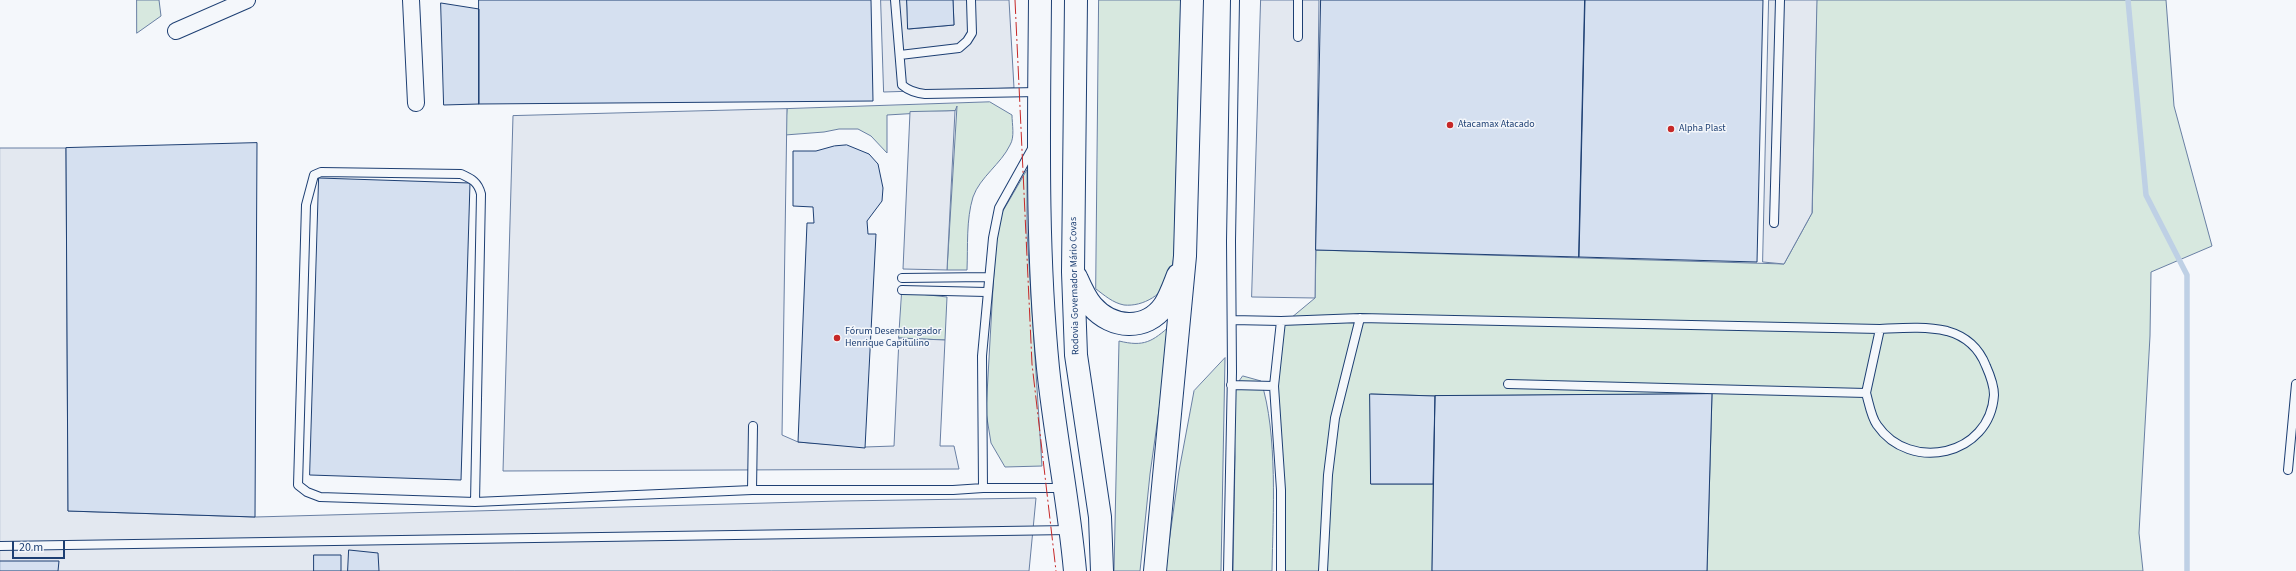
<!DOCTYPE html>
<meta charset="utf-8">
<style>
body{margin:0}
#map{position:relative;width:2296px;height:571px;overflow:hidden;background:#f4f7fb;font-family:"Source Sans 3",sans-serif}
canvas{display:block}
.scale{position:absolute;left:12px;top:541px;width:53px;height:18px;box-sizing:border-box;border:2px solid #1d3f73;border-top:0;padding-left:5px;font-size:12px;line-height:14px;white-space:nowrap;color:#1d3f73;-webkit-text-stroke:3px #f4f7fb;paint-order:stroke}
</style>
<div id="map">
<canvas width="2296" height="571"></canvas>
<div class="scale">20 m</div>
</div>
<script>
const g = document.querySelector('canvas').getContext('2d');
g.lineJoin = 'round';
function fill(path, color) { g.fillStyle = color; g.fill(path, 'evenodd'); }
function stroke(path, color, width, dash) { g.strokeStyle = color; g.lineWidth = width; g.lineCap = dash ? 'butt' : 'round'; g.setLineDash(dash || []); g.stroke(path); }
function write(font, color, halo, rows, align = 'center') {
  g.font = font + ' "Source Sans 3",sans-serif'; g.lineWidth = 3; g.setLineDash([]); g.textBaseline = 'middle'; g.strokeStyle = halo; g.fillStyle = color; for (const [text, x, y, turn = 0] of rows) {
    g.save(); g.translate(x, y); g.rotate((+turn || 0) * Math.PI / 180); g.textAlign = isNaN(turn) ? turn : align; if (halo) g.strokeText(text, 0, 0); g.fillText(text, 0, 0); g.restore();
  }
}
const green = new Path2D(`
 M137 0H159L161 16 137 33Z
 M1099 0H1181L1174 256C1173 262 1172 269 1171 275 1165 294 1143 307 1124 305 1113 303 1104 295 1096 289Z
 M1817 0H2166L2174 106 2212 246 2151 272 2150 336 2139 533 2143 571H1707L1712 394 1435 396 1371 394V484H1433L1432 571H1279L1277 355 1285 323 1315 298 1316 250 1784 264 1812 213Z
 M990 102 1012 115C1012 124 1015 137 1010 145 1001 164 980 177 973 197 966 220 968 246 967 270H947L957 106 955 111 887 115V153L871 136 858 129H839L824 132 785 135 787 109Z
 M1027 170V232L1042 466 1005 467 991 443 986 412 996 234 999 218Z
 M902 292 947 297 945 340 899 338Z
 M1171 325 1150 474 1140 571H1114L1119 341C1144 347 1152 342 1171 325Z
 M1225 358 1221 571H1165L1179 471 1194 391Z
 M1243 376 1261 381C1278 434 1273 514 1272 571H1233L1235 457 1233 390Z`);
fill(green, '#d7e8df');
stroke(green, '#687fa3', 1);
const parking = new Path2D(`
 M881 0H907L909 29 954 25 953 0H1009L1014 88 884 92Z
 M1261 0H1319L1315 298 1252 297Z
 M1769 0H1817L1812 213 1784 264 1763 262Z
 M787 109 782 435 798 442 865 447 894 446 899 338 945 340 940 446H954L959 469 503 471 513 116Z
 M955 111 947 270 903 269 910 112Z
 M0 148H66L68 511 255 517 840 501 1036 498 1029 571H0Z`);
fill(parking, '#e3e8f0');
stroke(parking, '#687fa3', 1);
stroke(new Path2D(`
 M2128 0 2146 195 2187 275V571`), '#bed0e5', 5.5);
const building = new Path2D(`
 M479 0H871L873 101 479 104Z
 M907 0H953L954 25 908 29Z
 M1321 0H1585L1579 257 1316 250Z
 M1585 0H1763L1757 262 1579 257Z
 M441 3 479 9V104L444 105Z
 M257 143 255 517 68 511 66 148Z
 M847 145 869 154 878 164 883 188 882 201 867 221 868 234H876L865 448 798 442 807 223H814L813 207 793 206V151H816L834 146Z
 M319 178 470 183 461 480 310 475Z
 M1370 394 1435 396 1433 484H1371Z
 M1712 394 1707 571H1432L1435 396Z
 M349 550 378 553 379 571H348Z
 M314 555H341V571H314Z
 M0 561H59L58 571H0Z`);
fill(building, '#d5e0f0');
stroke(building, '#1d3f73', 1);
const service = new Path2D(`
 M895 0 902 85C909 91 915 93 925 94L1038 92
 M1298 37V0
 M900 55 959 48 967 41 972 33 971 0
 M1774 223 1780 0
 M902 278 987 277
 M902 290 986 292
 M1232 320 1281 321
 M1508 384 1866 393 1880 329
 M1231 385 1274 386
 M2288 470 2296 384
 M983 488H1064
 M752 490 753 426
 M475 502 481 194C478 182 472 179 461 174L321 172 314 175 306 205 298 485 307 492 320 497 475 502 752 490H953L983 488 982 356 993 238 999 208 1033 147
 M0 546 1069 530
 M1228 571 1232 372 1231 241 1235 0
 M1281 571V490L1274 386 1281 321 1360 318 1880 329C1902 328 1925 326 1947 331 1965 336 1979 348 1986 366 1990 375 1994 385 1994 395 1990 456 1910 473 1877 425 1871 417 1869 403 1866 393
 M1323 571 1328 475 1335 418 1360 318`);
const minor = new Path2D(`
 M411 0 416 103
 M176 31 247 0`);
const secondary = new Path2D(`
 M1040 0C1039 123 1036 245 1048 368 1055 436 1069 503 1075 571`);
const trunk = new Path2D(`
 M1076 0 1073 272 1076 355 1100 517 1102 571
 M1076 277C1080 286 1085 298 1092 306 1112 329 1146 331 1164 306 1170 297 1174 285 1178 275
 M1155 571 1185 256 1192 0`);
stroke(service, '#1d3f73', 10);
stroke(minor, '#1d3f73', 18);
stroke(secondary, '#1d3f73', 24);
stroke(trunk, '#1d3f73', 24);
stroke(service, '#f4f7fb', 8);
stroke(minor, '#f4f7fb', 16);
stroke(secondary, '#f4f7fb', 22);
stroke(trunk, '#f4f7fb', 22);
stroke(new Path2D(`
 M1015 0 1032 364 1056 571`), '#c62828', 1, [14, 3, 2, 3]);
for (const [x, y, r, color] of [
 [1450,125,4,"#c62828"],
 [1671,129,4,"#c62828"],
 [837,338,4,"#c62828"]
]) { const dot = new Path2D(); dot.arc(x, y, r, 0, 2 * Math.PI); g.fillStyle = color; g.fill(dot); stroke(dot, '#f4f7fb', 1.5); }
write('10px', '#1d3f73', '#f4f7fb', [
 ["Atacamax Atacado",1458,125],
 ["Alpha Plast",1679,129],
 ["Fórum Desembargador",845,332],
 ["Henrique Capitulino",845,344]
], 'left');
write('10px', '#1d3f73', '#f4f7fb', [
 ["Rodovia Governador Mário Covas",1075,286,-91]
]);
</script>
